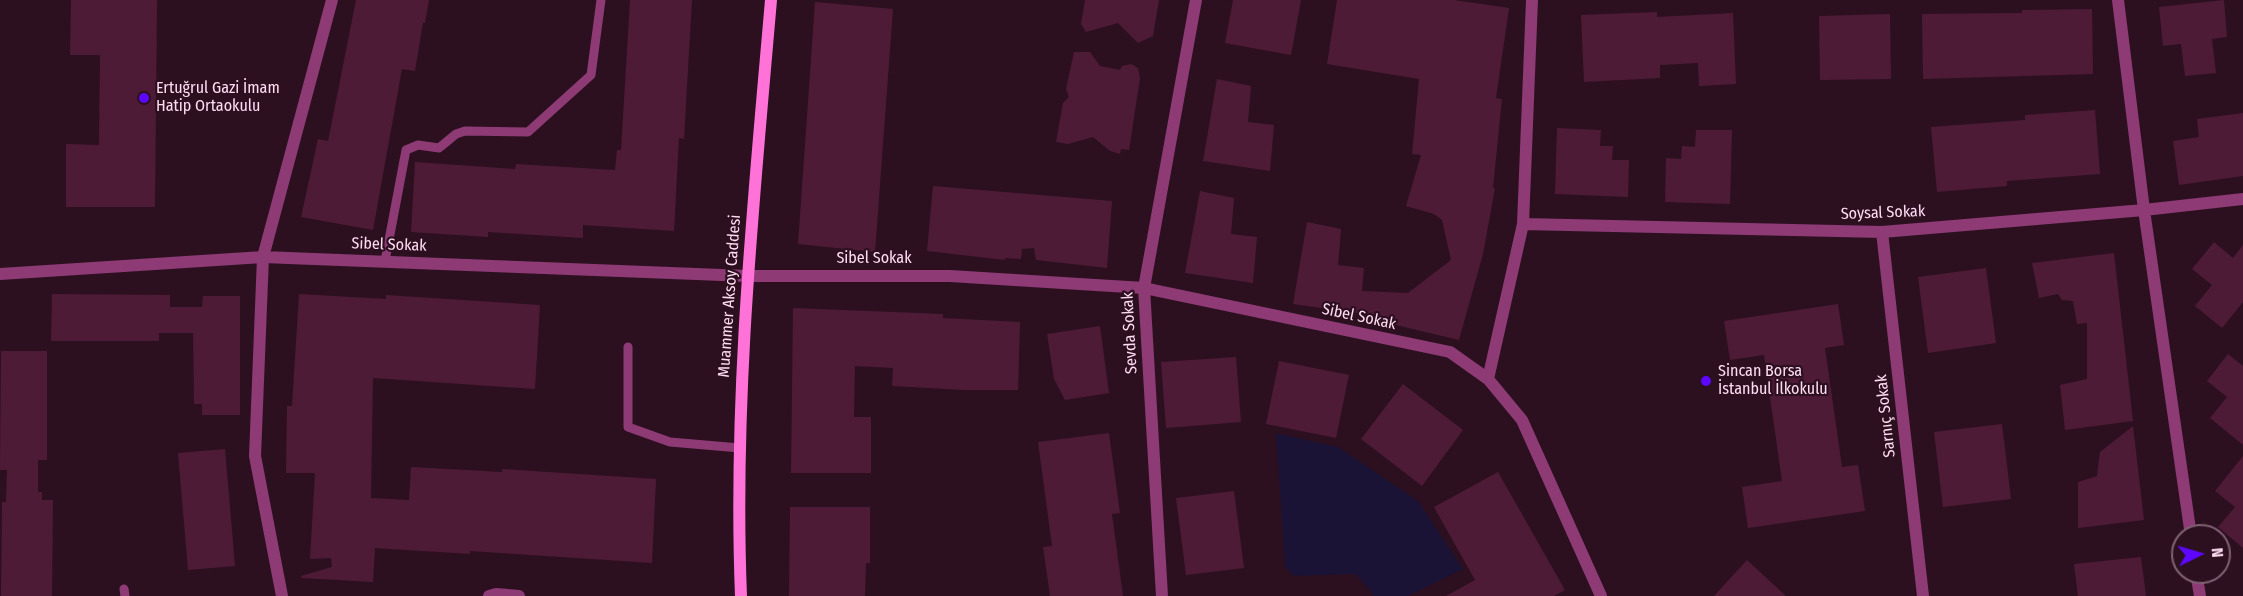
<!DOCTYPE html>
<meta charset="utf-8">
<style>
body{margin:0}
#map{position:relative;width:2243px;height:596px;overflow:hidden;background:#2c1020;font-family:"Fira Sans Condensed",sans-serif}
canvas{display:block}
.north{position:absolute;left:2171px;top:524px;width:60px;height:60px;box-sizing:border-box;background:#2c1020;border:2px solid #806174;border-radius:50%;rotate:85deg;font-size:16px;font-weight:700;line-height:24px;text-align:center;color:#ffdbf2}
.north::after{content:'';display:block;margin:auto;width:21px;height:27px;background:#5e07ff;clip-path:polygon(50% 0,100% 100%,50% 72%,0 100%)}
</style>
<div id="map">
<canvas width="2243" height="596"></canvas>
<div class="north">N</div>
</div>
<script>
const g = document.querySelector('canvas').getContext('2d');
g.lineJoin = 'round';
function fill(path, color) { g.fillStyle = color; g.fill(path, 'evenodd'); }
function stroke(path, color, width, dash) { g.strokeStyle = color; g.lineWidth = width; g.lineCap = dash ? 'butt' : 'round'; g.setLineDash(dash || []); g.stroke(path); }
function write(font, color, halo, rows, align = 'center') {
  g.font = font + ' "Fira Sans Condensed",sans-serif'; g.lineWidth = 4.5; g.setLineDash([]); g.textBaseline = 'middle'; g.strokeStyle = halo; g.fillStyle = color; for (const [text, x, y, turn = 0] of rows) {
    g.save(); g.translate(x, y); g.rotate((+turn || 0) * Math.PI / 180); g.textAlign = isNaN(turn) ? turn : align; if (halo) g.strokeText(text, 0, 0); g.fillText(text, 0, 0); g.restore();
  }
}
fill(new Path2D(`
 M1276 433 1338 447 1418 501 1463 569 1408 596H1374L1356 574 1294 576 1285 567Z`), '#1a1336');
fill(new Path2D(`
 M71 0H157L155 207H66V144L99 145 100 55H70Z
 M356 0H429L425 23H423L415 71 402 69 373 230 301 217 318 139 328 141Z
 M630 0H692L684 139 679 138 674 231 583 225V238L488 232V237L411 232 415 162 515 169 516 164 615 170 617 150H621Z
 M1085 0H1159L1153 36 1138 43 1118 23 1086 32 1081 24Z
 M1233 0H1301L1291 55 1225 43Z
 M1337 0H1454L1509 8 1496 98 1502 99 1493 188H1495L1483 254 1459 340 1375 320 1377 316 1293 304 1307 222 1341 229 1338 265 1364 268 1362 291 1408 293 1451 260 1442 220 1434 214 1406 206 1421 155 1412 154 1419 79 1327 64Z
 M2224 0 2227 37 2212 39 2216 73 2185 76 2181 44 2163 46 2159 7Z
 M815 2 893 9 875 252 798 244Z
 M2092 9 2093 74 1923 79 1922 14 2022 13V10Z
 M1657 12V17L1733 13 1736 84 1699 86 1698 63 1660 65V78L1584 82 1581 15Z
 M1890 14 1891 79 1820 80 1819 16Z
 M1074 52H1090L1100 66 1120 70 1122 66 1131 64 1138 68 1140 78 1129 150 1121 149 1120 154 1110 151 1093 137 1068 144 1056 142 1063 103 1069 97 1066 89Z
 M1217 79 1251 86 1248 122 1274 125 1270 171 1203 161Z
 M2095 110 2100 174 2007 181V186L1937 192 1931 127 2025 120V115Z
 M2243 113V176L2179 185 2173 141 2199 137 2197 119Z
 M1557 128 1601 130 1600 146H1613L1612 160H1629L1628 197 1555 194Z
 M1696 130H1732L1730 204 1665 202 1666 158 1681 159 1682 146 1695 147Z
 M933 186 1112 201 1107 268 1036 260 1034 248 1022 249 1021 259 1005 258V260L927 251Z
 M1200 191 1234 198 1231 234 1257 237 1253 283 1185 273Z
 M2214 242 2233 258 2243 245V302L2222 328 2195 306 2212 285 2192 269Z
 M2114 253 2133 421 2065 430 2060 385 2087 379V323L2077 324 2073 301 2062 300 2058 294 2039 298 2032 263Z
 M1986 268 1996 343 1928 353 1918 277Z
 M52 294 170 295V307H202L203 296H240V415H202V404H194L193 333H159V341H51Z
 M299 294 386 299V295L540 305 535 389 373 378 371 498 409 500 411 467 502 472V469L656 479 652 563 470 551V554L375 548 373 582 302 578 301 576 332 567 331 558 310 559 315 473H286L287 406H292Z
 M1838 304 1844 345 1825 348 1842 467 1858 465 1865 511 1748 528 1742 487 1782 481 1764 355 1730 360 1724 321Z
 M793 308 943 314V318L1020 322 1018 390H964L892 386 893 368 855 366 854 417H871V473H791Z
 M1100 326 1109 393 1065 400 1054 379 1047 334Z
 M1 351H47V460H38V492H42V500H53L52 596H1L2 502H6L7 470H0Z
 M2228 354 2243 366V445L2210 418 2227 397 2207 381Z
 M1236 357 1241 422 1166 428 1161 362Z
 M1279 361 1349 375 1336 438 1266 424Z
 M1403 384 1463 430 1422 486 1361 439Z
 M2002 424 2011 499 1943 507 1934 432Z
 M2133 426 2144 520 2078 528V482L2097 476 2100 452Z
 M1109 433 1120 513 1112 514 1123 596H1050L1043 547 1052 546 1038 442Z
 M225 449 235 566 188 570 178 453Z
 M2243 456V548L2218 527 2235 507 2215 491Z
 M1498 472 1565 590 1554 596H1446L1475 580 1434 507Z
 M1234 491 1244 568 1186 575 1176 498Z
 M790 507H870V563H866L865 596H789Z
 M2141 557 2146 596H2078L2074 564Z
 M1747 560 1786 596H1714Z`), '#4e1b37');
stroke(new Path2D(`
 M385 261 406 150 418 145 439 148 456 134 465 131 528 132 591 75 601 0
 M628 347V427L670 442 740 448
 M124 589 125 596`), '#8d3a75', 9);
stroke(new Path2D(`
 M2118 0 2144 210 2191 536
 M1523 224 1882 232 2144 210 2243 199
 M1882 232 1923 596
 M0 274 263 257 747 276H950L1144 288 1450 352 1488 379 1522 420 1601 596
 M1488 379 1523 224 1532 0
 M2196 572 2200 596
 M282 596 255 456 263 257 332 0
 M489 596 496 594 519 596
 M1162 596 1144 288 1196 0`), '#8d3a75', 12);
stroke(new Path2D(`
 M741 596C733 397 754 198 771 0`), '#ff72d8', 12);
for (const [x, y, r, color] of [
 [144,98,6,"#5e07ff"],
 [1706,381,6,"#5e07ff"]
]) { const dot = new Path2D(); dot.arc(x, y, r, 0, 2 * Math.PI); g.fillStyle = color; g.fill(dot); stroke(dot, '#2c1020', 2); }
write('16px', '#ffdbf2', '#2c1020', [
 ["Ertuğrul Gazi İmam",156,89],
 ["Hatip Ortaokulu",156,107],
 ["Sincan Borsa",1718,372],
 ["İstanbul İlkokulu",1718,390]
], 'left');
write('16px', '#ffdbf2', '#2c1020', [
 ["Soysal Sokak",1883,213,-2],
 ["Sibel Sokak",389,245,2],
 ["Sibel Sokak",874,259],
 ["Muammer Aksoy Caddesi",730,296,-86],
 ["Sibel Sokak",1359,317,12],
 ["Sevda Sokak",1130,333,-93],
 ["Sarnıç Sokak",1886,416,-96]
]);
</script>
